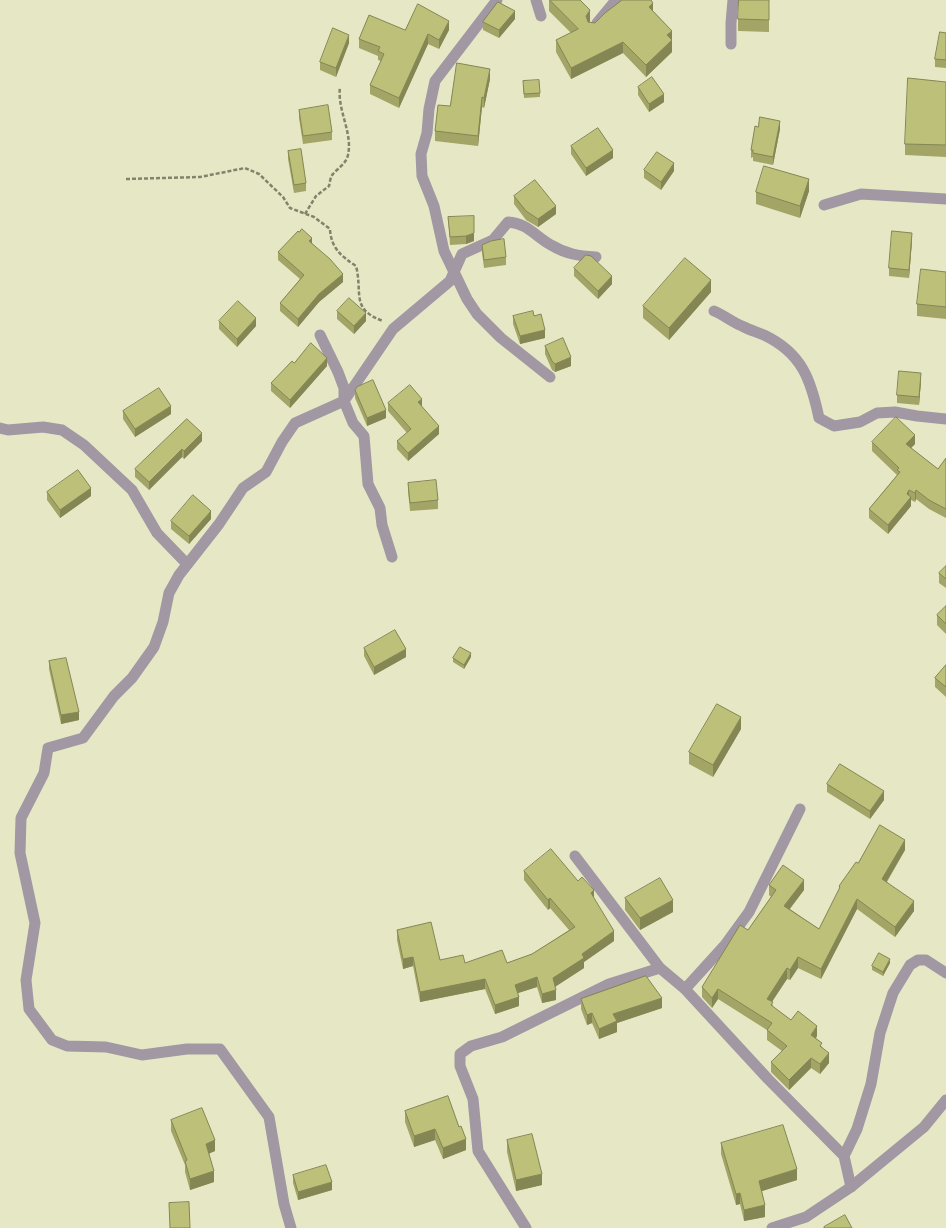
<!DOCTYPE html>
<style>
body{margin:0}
canvas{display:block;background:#e6e8c5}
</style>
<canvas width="946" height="1228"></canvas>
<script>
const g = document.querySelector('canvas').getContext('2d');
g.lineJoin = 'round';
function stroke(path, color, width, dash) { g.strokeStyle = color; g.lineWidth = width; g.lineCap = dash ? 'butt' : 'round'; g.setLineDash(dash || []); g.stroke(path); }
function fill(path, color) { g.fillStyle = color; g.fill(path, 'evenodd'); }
stroke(new Path2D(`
 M126 179 200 177 245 168 259 174 283 197 290 208 314 217 330 229C331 248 341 256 356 266 363 293 350 309 383 321
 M305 214 316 196 329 186C330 183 330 177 333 174 338 168 346 164 348 155 353 133 337 110 340 87`), '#81836b', 2.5, [4, 2]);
stroke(new Path2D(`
 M497 0 435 81 429 109 427 133 421 154 422 176 434 206 444 251 467 299 477 314 501 338 550 377
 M536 0 541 16
 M597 23 616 0
 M731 44V23L733 0
 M824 205 861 194 946 199
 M714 311C724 315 733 323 744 327 750 330 757 332 764 335 802 353 811 380 819 418L834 426 860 422 877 413 895 412 917 416 946 419
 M320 335 338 372 344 388V401L353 423 364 436 368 484 380 508 382 525 392 557
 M0 428 8 430 43 427 62 430 84 445 132 490 157 533 187 564
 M575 856 660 968 685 989 768 1079 844 1156 851 1187
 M685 989 725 945 749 912 800 809
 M844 1156 857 1129 871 1084 880 1033 893 993 910 965 918 960H926L946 973
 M291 1228 284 1204 269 1117 220 1049H187L142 1055 106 1047 67 1046 52 1040 29 1009 26 980 35 923 20 853 21 818 44 773 48 748 83 738 114 696 132 678 154 647 163 622 169 593 179 575 219 524 243 488 266 472 282 442 295 423 344 401 393 329 450 281 462 254 493 240 508 222C527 223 535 236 551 245 566 254 579 256 596 257
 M526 1228 478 1151 473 1099 460 1066V1054L471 1046 502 1037 609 984 660 968`), '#a198a4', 11);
stroke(new Path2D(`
 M772 1228 806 1217 851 1187 924 1127 946 1100`), '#a198a4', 11);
fill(new Path2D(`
 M549 0 590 21 589 22 595 23 653 11 672 31V52L646 77 623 53 571 79 556 52V40L571 33 549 11Z
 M769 0V32L738 31V19Z
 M515 19 499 38 483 30V22Z
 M405 30H449L439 49 428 44 399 108 370 94V85L381 61 378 60V56L359 48V39Z
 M946 33V68L935 67V59Z
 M349 43 336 77 320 70V62Z
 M490 79 484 108 482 107 478 146 435 141V131L450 106Z
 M946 82V157L905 155V144Z
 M523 85 540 93V97L524 98Z
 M638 87 664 102 649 112 638 95Z
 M299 110 332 132V140L303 144 299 118Z
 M758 127 780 129 773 165 753 161V157L751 158V150Z
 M571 146 613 158 586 176 571 154Z
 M288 151 306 183V191L294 193 288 159Z
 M644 170 674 171 661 190 644 178Z
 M809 191 800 218 756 204V192Z
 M514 196 556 214 538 227 526 220 514 204Z
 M448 217 474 241 466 244 450 245Z
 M912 241 909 278 889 276V268Z
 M312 243 343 282 319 302 298 327 280 311V303L300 279 278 260V252Z
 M482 245 506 257V265L484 268 482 253Z
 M574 268 612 284 598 299 574 276Z
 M946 272V319L917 316V304Z
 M711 292 669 340 643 318V306Z
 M337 311 366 321 354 334 337 319Z
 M513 316H534L545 338 520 344 513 324Z
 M219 321 256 326 237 347 219 329Z
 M545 346 571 366 555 372 552 370 545 354Z
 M294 363 327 366 290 408 271 391V383Z
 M921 381 919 405 897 403V395Z
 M355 390 386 418 367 426 355 398Z
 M388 403 422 407 439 434 408 461 397 449V441L407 433 388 411Z
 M123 411 171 414 135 437 123 419Z
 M187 419 202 441 184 459 182 457 149 490 135 477V469Z
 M872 442 915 444 911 448 938 469 946 458V518L929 509 916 499 915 502 911 500V506L888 534 869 518V509L897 475 872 451Z
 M408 483 438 500V509L410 511 408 491Z
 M47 492 91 496 60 518 47 500Z
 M211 519 189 544 171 529V521Z
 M946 566V588L939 583V573Z
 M946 606V634L937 625V615Z
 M364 648 406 657 374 675 364 656Z
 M471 657 464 669 453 662V658Z
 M49 661 79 720 61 724 49 669Z
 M946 665V697L935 687V678Z
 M741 729 713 777 689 764V752Z
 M827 784 884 800 870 819 827 792Z
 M905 850 887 882 914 911 895 937 857 909 821 979 798 968 790 980 787 979 772 1002 773 1007 791 1020 817 1036 816 1038 822 1047 829 1063 820 1074 811 1068 789 1090 771 1072V1062L782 1051 767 1040V1030L718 999 712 1008 702 997V987L748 930 771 897 769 895V885L804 890 790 909 819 929 839 890V886L858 863Z
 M524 871 578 881 594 898 614 941 584 962V968L555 987 556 1000 542 1003 537 987 518 993 519 1006 495 1014 485 989 420 1002 413 966 403 969 397 940V930L440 960 465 963H507L532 954 569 930 550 908 548 910 524 880Z
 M625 898 673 912 640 930 625 910Z
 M890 963 883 976 872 970V966Z
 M581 999 662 1008 617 1023V1032L599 1039 592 1023 587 1025 581 1009Z
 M448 1096 466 1150 443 1159 435 1140 414 1147 405 1122V1111Z
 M171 1120 215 1151 209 1153 214 1182 190 1190 185 1172V1165L171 1131Z
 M507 1140 542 1185 516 1191 507 1152Z
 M721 1143 797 1180 762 1191 765 1217 744 1221 740 1204 736 1205 721 1154Z
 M293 1175 332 1190 298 1200 293 1183Z`), '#a3a567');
fill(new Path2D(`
 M653 3V15L649 7Z
 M590 10V21L586 27V16Z
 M515 11V19L499 38V30Z
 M449 21V30L439 49V40Z
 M672 31V52L646 77V65L667 35Z
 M428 34V44L399 108V98Z
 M349 35V43L336 77V68Z
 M623 42V53L571 79V68Z
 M490 69V79L484 108V98Z
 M664 94V102L649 112V104Z
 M482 97V107L478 146V136Z
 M780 121V129L773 165V157Z
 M613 150V158L586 176V168Z
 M674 163V171L661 190V182Z
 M809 179V191L800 218V206Z
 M556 206V214L538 227V219Z
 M474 233V241L466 244V236Z
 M912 233V241L909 278V270Z
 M312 238V246L309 241Z
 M343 274V282L319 302 298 327V319L319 294Z
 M612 276V284L598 299V291Z
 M711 280V292L669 340V328Z
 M366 313V321L354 334V326Z
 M256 318V326L237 347V339Z
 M545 330V338L520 344V336Z
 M571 357V366L555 372V364Z
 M327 358V366L290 408V400Z
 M921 373V381L919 405V397Z
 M422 399V407L418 402Z
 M171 406V414L135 437V429Z
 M386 410V418L367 426V418Z
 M439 426V434L408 461V453Z
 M202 433V441L184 459V451Z
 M915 435V444L906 453V444Z
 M182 449V457L149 490V482Z
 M91 488V496L60 518V510Z
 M909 490V499L911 497V506L888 534V525Z
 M916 490V499L915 502V493Z
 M211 511V519L189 544V536Z
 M406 649V657L374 675V667Z
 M471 653V657L464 669V665Z
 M79 712V720L61 724V715Z
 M741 717V729L713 777V765Z
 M884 791V800L870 819V811Z
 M905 840V850L882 889V879Z
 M804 880V890L784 916V906Z
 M594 890V900L591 893Z
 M550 898V908L548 910V900Z
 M857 899V909L821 979V969Z
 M673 900V912L640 930V918Z
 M914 901V911L895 937V927Z
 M614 931V941L584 962V968L553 988V978L582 954Z
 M413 957V966L403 969V959Z
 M798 957V968L790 980V970Z
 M890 959V963L883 976V972Z
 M787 968V979L767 1009V999Z
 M537 977V987L515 994V985Z
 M485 979V989L420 1002V992Z
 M718 989V999L712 1008V998Z
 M556 990V1000L542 1003V994Z
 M519 997V1006L495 1014V1005Z
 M662 998V1008L617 1023V1032L599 1039V1029L613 1014Z
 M592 1013V1023L587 1025V1015Z
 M817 1026V1036L811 1045V1035Z
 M829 1053V1063L820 1074V1064Z
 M811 1058V1068L789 1090V1080Z
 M435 1129V1140L414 1147V1136Z
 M466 1139V1150L443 1159V1148Z
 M215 1140V1151L206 1155V1144Z
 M797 1169V1180L759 1192V1181Z
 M214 1171V1182L190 1190V1179Z
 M542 1174V1185L516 1191V1180Z
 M332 1182V1190L298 1200V1192Z
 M740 1193V1204L736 1205V1194Z
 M765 1205V1217L744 1221V1210Z`), '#848654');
const building = new Path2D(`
 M550 0H580L590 10 586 16 588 22 595 23 605 13 622 0H651L653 3 649 7 672 31 667 35 672 40 646 65 623 42 571 68 556 40 578 29Z
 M739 0H769V20L738 19Z
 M498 2 515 11 499 30 483 22Z
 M418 4 449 21 439 40 428 34 399 98 370 85 384 54 378 51 380 47 359 39 369 15 405 30Z
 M333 28 349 35 336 68 320 62Z
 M940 32 946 33V60L935 59Z
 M457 63 490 69 484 98 482 97 478 136 435 131 438 105 450 106Z
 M652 77 664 94 649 104 638 87Z
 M908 78 946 82V145L905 144Z
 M539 80 540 93 524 94 523 81Z
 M328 105 332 132 303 136 299 110Z
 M760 117 780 121 773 157 753 153V150H751L755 126 758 127Z
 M598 128 613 150 586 168 571 146Z
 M301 149 306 183 294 185 288 151Z
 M657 152 674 163 661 182 644 170Z
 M764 166 809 179 800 206 756 192Z
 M535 180 556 206 538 219 526 211 514 196Z
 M474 216V233L466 236 450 237 448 217Z
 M302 229 312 238 309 241 330 259 343 274 319 294 298 319 280 303 304 275 278 252 298 231 299 232Z
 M892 231 912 233 909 270 889 268Z
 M504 239 506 257 484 260 482 245 491 241Z
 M586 255 591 256 612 276 598 291 574 268Z
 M685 258 711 280 669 328 643 306Z
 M921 269 946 272V307L917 304Z
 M349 298 366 313 354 326 337 311Z
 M238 301 256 318 237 339 219 321Z
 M533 311 534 316 541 314 545 330 520 336 513 316Z
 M563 338 571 357 555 364 552 361 545 346Z
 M311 343 327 358 290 400 271 383 292 361 294 363Z
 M899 371 921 373 919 397 897 395Z
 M373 380 386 410 367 418 355 390 357 387Z
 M410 385 422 399 418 402 439 426 408 453 397 441 411 429 388 403Z
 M159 388 171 406 135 429 123 411Z
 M896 417 915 435 906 444 938 469 946 458V509L929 500 916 490 915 493 909 490 907 494 911 497 888 525 869 509 900 472 897 470 899 468 872 442Z
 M187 419 202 433 184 451 182 449 149 482 135 469Z
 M78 470 91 488 60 510 47 492Z
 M436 480 438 500 410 503 408 483Z
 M193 495 211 511 189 536 171 521Z
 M946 566V579L939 573Z
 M946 606V624L937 615Z
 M395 630 406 649 374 667 364 648Z
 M460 647 471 653 464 665 453 658Z
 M66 658 79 712 61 715 49 661Z
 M946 665V687L935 678Z
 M717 704 741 717 713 765 689 752Z
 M840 764 884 791 870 811 827 784Z
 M880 825 905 840 882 879 914 901 895 927 857 899 821 969 798 957 790 970 787 968 767 999 773 1002 771 1005 791 1020 798 1011 817 1026 811 1035 822 1043 820 1046 829 1053 820 1064 811 1058 789 1080 771 1062 787 1046 767 1030 772 1023 718 989 712 998 702 987 740 925 748 930 776 890 769 885 783 865 804 880 784 906 819 929 840 887 839 886 856 862 858 863Z
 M551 849 578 881 582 877 594 890 591 893 614 931 582 954 584 958 553 978 556 990 542 994 537 977 515 985 519 997 495 1005 485 979 420 992 413 957 403 959 397 930 431 922 440 960 463 955 465 963 502 950 507 963 532 954 575 927 550 898 548 900 524 871Z
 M660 878 673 900 640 918 625 898Z
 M879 953 890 959 883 972 872 966Z
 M646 976 662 998 613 1014 617 1021 599 1029 592 1013 587 1015 581 999Z
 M448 1096 459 1127 461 1126 466 1139 443 1148 435 1129 414 1136 405 1111Z
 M202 1108 215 1140 206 1144 214 1171 190 1179 185 1161 187 1160 171 1120Z
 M783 1125 797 1169 759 1181 765 1205 744 1210 740 1193 736 1194 721 1143Z
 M532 1134 542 1174 516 1180 507 1140Z
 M326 1165 332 1182 298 1192 293 1175Z
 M189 1202 190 1228H170L169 1203Z
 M845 1215 852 1228H824V1227Z`);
fill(building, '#bdc078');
stroke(building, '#848654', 1);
</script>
